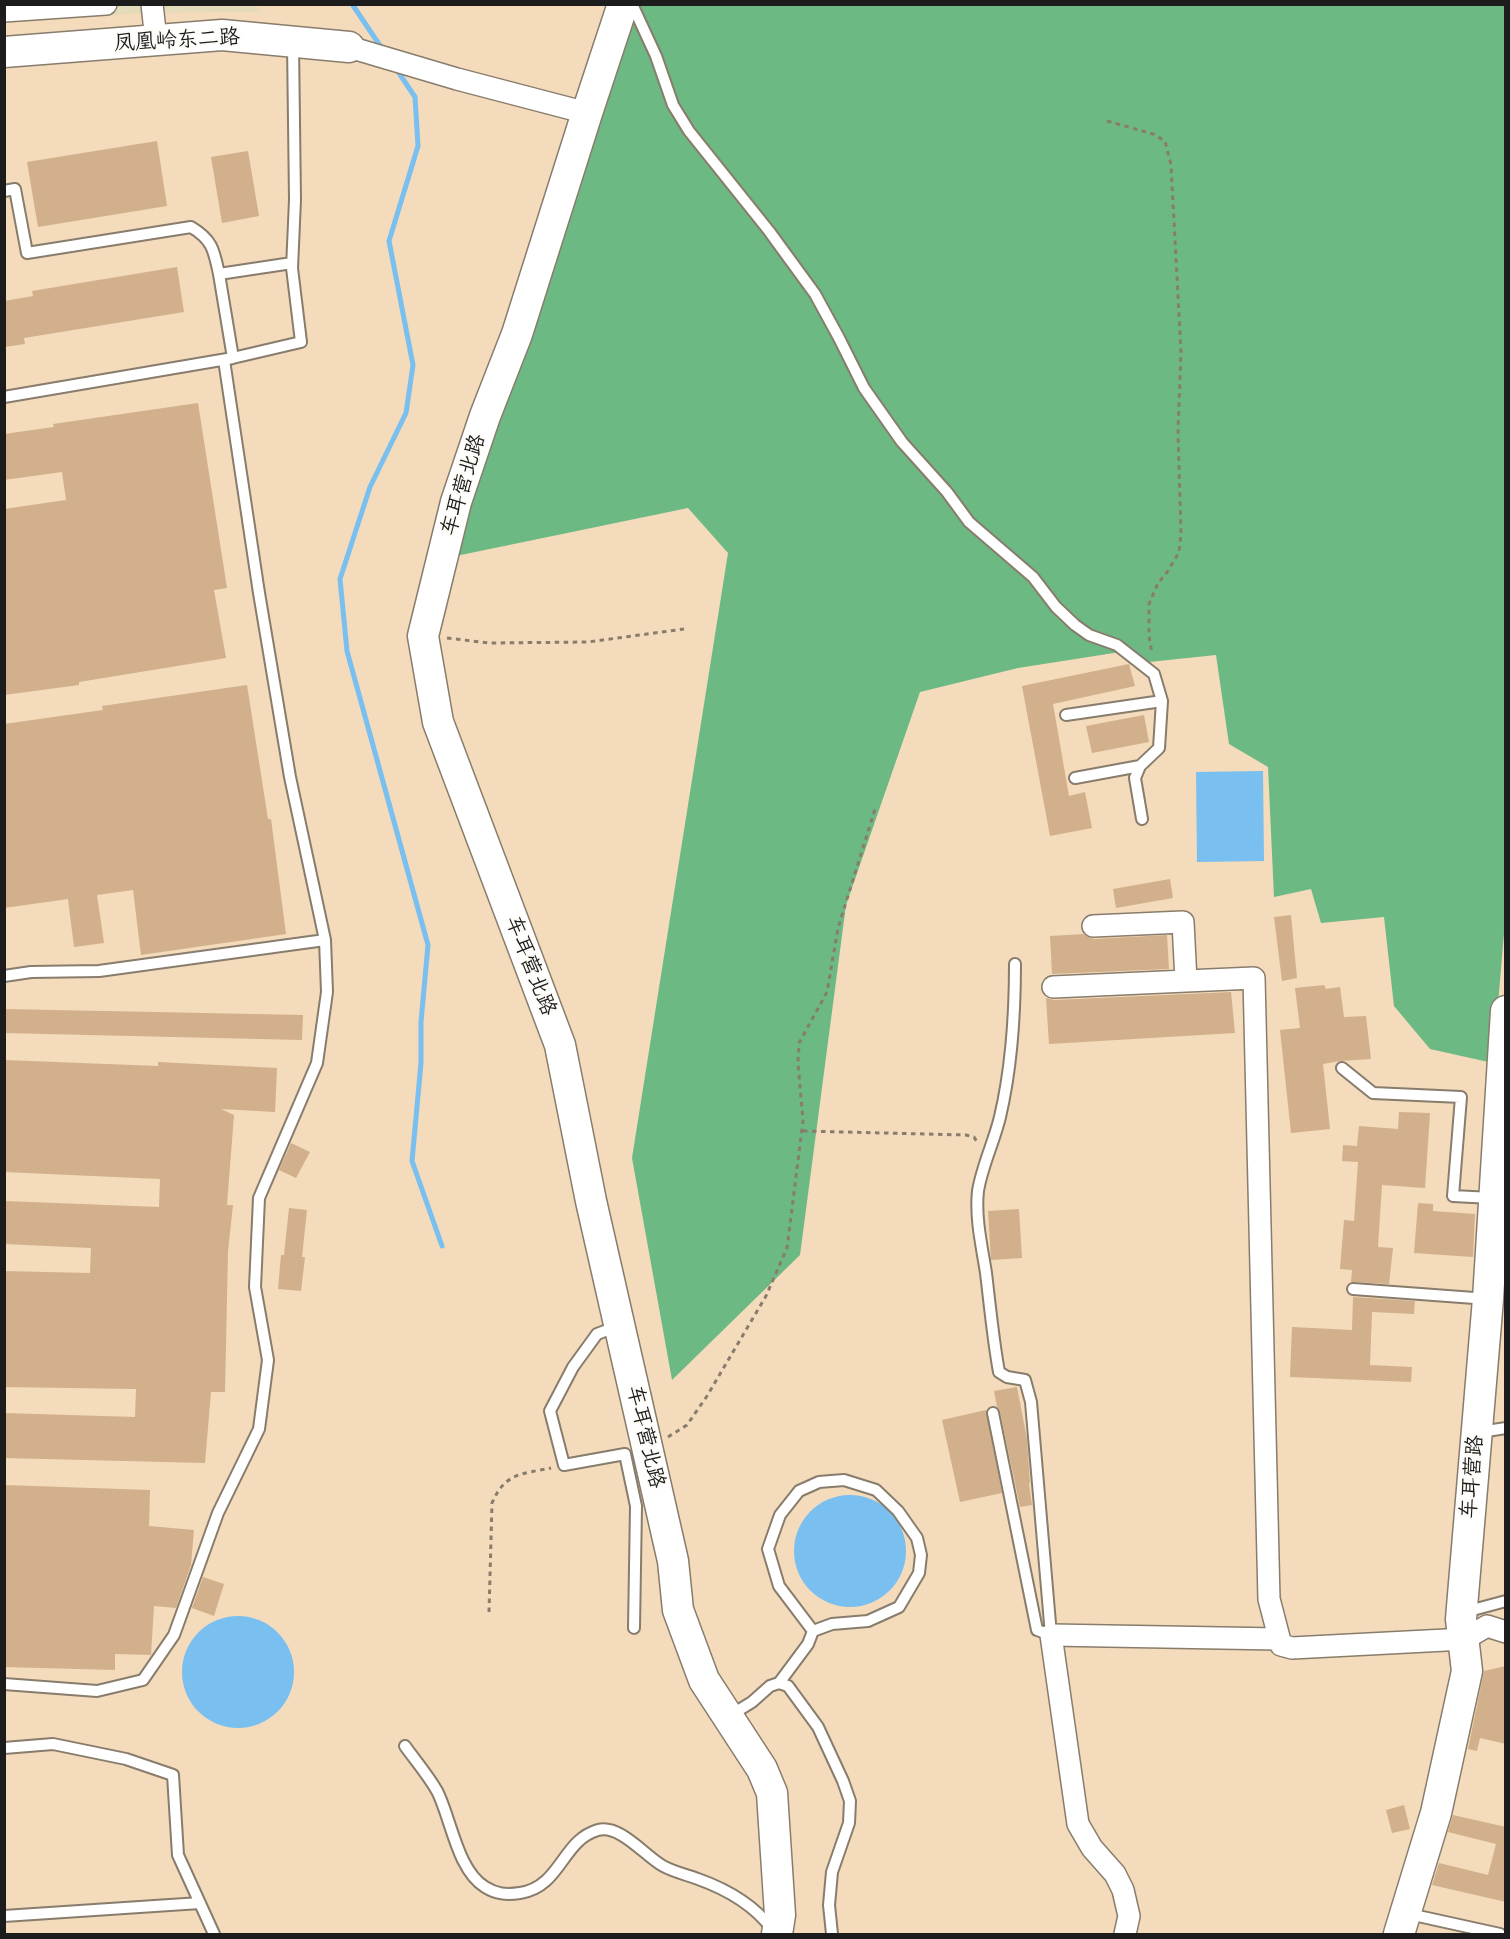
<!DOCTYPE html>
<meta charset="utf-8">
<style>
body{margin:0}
#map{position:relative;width:1510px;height:1939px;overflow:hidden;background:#f3dbbb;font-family:Sriracha,sans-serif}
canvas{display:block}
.frame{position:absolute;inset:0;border:6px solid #1c1c1c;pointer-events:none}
</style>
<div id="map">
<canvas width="1510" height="1939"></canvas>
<div class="frame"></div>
</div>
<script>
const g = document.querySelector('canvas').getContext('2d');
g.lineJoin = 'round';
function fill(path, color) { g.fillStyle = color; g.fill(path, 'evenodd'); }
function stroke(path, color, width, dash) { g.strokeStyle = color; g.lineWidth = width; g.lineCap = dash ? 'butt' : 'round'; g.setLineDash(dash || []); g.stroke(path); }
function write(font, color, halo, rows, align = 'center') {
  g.font = font + ' Sriracha,"LXGW WenKai TC",sans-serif'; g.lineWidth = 4.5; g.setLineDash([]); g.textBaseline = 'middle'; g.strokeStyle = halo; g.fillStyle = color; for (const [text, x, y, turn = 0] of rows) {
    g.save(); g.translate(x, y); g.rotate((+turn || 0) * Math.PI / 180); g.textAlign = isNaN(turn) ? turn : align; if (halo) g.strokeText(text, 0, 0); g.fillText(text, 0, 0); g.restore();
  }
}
fill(new Path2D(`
 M5 4H255L260 12 143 13 5 23Z`), '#e4dbba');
fill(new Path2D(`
 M635 5H1505L1506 910 1493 1063 1430 1049 1394 1006 1384 917 1321 923 1311 889 1274 897 1268 767 1229 744 1216 655 1149 662 1133 650 1018 668 920 692 846 905 800 1255 672 1380 632 1158 728 553 688 508 451 557 555 266Z`), '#6cb984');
fill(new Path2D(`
 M1263 771 1264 861 1197 862 1196 772Z
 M794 1551a56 56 0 1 1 112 0a56 56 0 1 1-112 0Z
 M182 1672a56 56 0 1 1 112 0a56 56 0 1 1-112 0Z`), '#79bff0');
stroke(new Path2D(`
 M352 4 383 50
 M395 67 415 97 418 146 389 241 413 365 406 413 370 487 340 579 347 651 428 945 421 1022V1063L412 1161 442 1246`), '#79bff0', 5);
fill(new Path2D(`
 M157 141 167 206 38 227 27 162Z
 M248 151 259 216 222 223 211 157Z
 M177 267 184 312 24 338 25 344 4 347V301L33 296 32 291Z
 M198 403 227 588 214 590 226 658 79 682V685L4 695V509L66 500 62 472 4 480V434L54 427 53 424Z
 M1129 664 1135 686 1053 704 1069 796 1085 792 1092 828 1050 836 1022 686Z
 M247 685 268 819H271L286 934 141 955 133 890 97 895 104 943 74 947 68 899 4 908V724L103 710 102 706Z
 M1144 715 1149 742 1092 753 1086 726Z
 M1170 879 1173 898 1116 908 1113 889Z
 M1291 915 1297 978 1282 981 1274 917Z
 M1083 934 1094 939 1167 935 1169 969 1052 974 1050 936Z
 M1324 985 1326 989 1340 987 1344 1017 1366 1016 1371 1059 1340 1061 1323 1064 1330 1129 1291 1133 1280 1030 1300 1028 1295 988Z
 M1231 992 1235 1033 1049 1044 1046 998 1054 1000Z
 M4 1009 303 1015 302 1040 4 1033Z
 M4 1060 158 1066V1062L277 1068 275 1112 221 1109 234 1115 227 1205H233L228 1251 225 1392H211L205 1463 4 1458V1413L135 1417 136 1389 4 1387V1271L90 1273 91 1248 4 1244V1201L159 1207 160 1179 4 1172Z
 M1399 1112 1430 1113 1425 1188 1382 1185 1378 1247 1393 1248 1389 1284 1351 1282 1352 1270 1340 1269 1344 1220 1354 1221 1358 1162 1342 1161 1343 1145 1357 1146 1359 1126 1398 1129Z
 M291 1143 310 1152 296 1178 279 1170Z
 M1418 1203 1433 1204V1211L1475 1214 1473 1257 1414 1253Z
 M289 1208 307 1210 302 1257H305L301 1291 278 1289 281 1255H284Z
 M1019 1209 1022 1258 991 1260 988 1211Z
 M1353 1297 1415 1301 1414 1314 1372 1312 1370 1365 1412 1367 1411 1382 1290 1377 1292 1327 1352 1330Z
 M1017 1387 1027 1439 1030 1483 1029 1484 1032 1505 1020 1507 1000 1412 997 1407 994 1391Z
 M986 1410 1002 1493 960 1502 942 1420Z
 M4 1485 150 1490 149 1526 194 1530 191 1565 176 1608 154 1606 151 1655 115 1654V1670L4 1667Z
 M203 1577 224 1584 214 1616 192 1608Z
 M1506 1666V1744L1480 1738 1477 1751 1468 1749 1484 1671Z
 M1404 1805 1410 1829 1392 1833 1386 1810Z
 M1453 1815 1506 1827V1902L1432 1885 1439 1863 1488 1875 1496 1844 1448 1832Z`), '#d1b08b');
const lane = new Path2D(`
 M632 4 656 56 673 105 689 131 769 231 815 294 839 338 864 388 902 442 947 492 969 522 1033 577 1056 607 1075 625 1089 635 1117 645 1154 674 1162 701 1159 748 1140 766 1135 778 1142 819
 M4 191 15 189 27 253 191 227C213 240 214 251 219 274L292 263
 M4 397 233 358 219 274
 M1066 715 1162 701
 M1075 778 1140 766
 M4 976 31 972 99 971 325 940
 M1342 1068 1373 1093 1461 1097 1453 1196 1492 1198
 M1353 1289 1488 1299
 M618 1326 597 1334 573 1367 550 1411 564 1465 625 1454 636 1506 634 1628
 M993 1413 1037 1630 1051 1635 1031 1402 1025 1380 1007 1377 999 1372C993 1339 990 1306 986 1273 982 1247 975 1218 978 1191 982 1166 994 1142 1000 1117 1012 1066 1015 1016 1015 964
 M1480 1432 1506 1428
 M1465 1612 1506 1601
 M779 1683 808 1644 813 1631 779 1586 768 1549 780 1515 799 1491 819 1482 844 1480 876 1490 898 1511 917 1538 921 1555 919 1573 899 1607 868 1621 832 1624 813 1631
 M4 1684 97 1691 143 1680 174 1635 218 1513 259 1429 268 1360 255 1287 259 1198 317 1063 327 992 325 940 290 777 259 593 224 360 301 342 292 268 295 200 293 44
 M731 1715 752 1702 770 1686 779 1683 788 1686 818 1727 843 1781 850 1801 849 1823 832 1872 829 1905 832 1934
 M405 1746C415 1760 428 1775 437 1791 451 1818 457 1870 485 1887 496 1894 506 1895 520 1893 561 1887 562 1840 598 1830 620 1824 645 1856 663 1866 674 1872 687 1875 698 1879 726 1889 754 1905 772 1929
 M4 1748 53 1744 126 1759 173 1775 178 1855 214 1934
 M1409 1914 1500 1934
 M4 1916 200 1903`);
const street = new Path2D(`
 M152 4 156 40
 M4 11 106 4
 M349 47 457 79 587 113
 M1093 926 1183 922 1186 981 1254 978 1269 1599 1281 1645 1292 1648 1465 1639 1487 1626 1506 1632
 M1053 987 1186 981
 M1125 1934 1129 1916 1123 1890 1115 1874 1092 1848 1078 1824 1051 1635 1278 1639`);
const secondary = new Path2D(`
 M623 4 587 113 517 334 485 416 456 502 423 636 438 722 560 1045 591 1201 673 1561 678 1610 704 1680 762 1769 772 1793 780 1915 777 1934
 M4 52 222 35 349 47
 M1399 1934 1436 1813 1467 1671 1461 1619 1488 1299 1506 1011`);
stroke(lane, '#887c6c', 14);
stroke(street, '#887c6c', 24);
stroke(secondary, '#887c6c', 33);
stroke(new Path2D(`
 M1107 121 1153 134 1165 141 1171 165 1181 352 1178 432 1181 533 1179 552 1168 571 1158 583 1149 604V636L1152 654
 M447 638 489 643 588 642 684 629
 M803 1131 966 1135 974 1137 977 1142
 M668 1437 687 1425 707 1396 766 1296 787 1248 803 1121 798 1063 799 1043 827 992 838 928 875 809
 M489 1612 492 1503C505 1473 521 1474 551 1468`), '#887c6c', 3, [4.5, 4.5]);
stroke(lane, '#fff', 10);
stroke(street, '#fff', 21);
stroke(secondary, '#fff', 30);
write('21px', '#1c1c1c', '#fdfcf7', [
 ["凤凰岭东二路",177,41,-3],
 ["车耳营北路",464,485,-73],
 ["车耳营北路",530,966,69],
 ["车耳营北路",645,1437,77],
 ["车耳营路",1473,1477,-85]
]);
</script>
